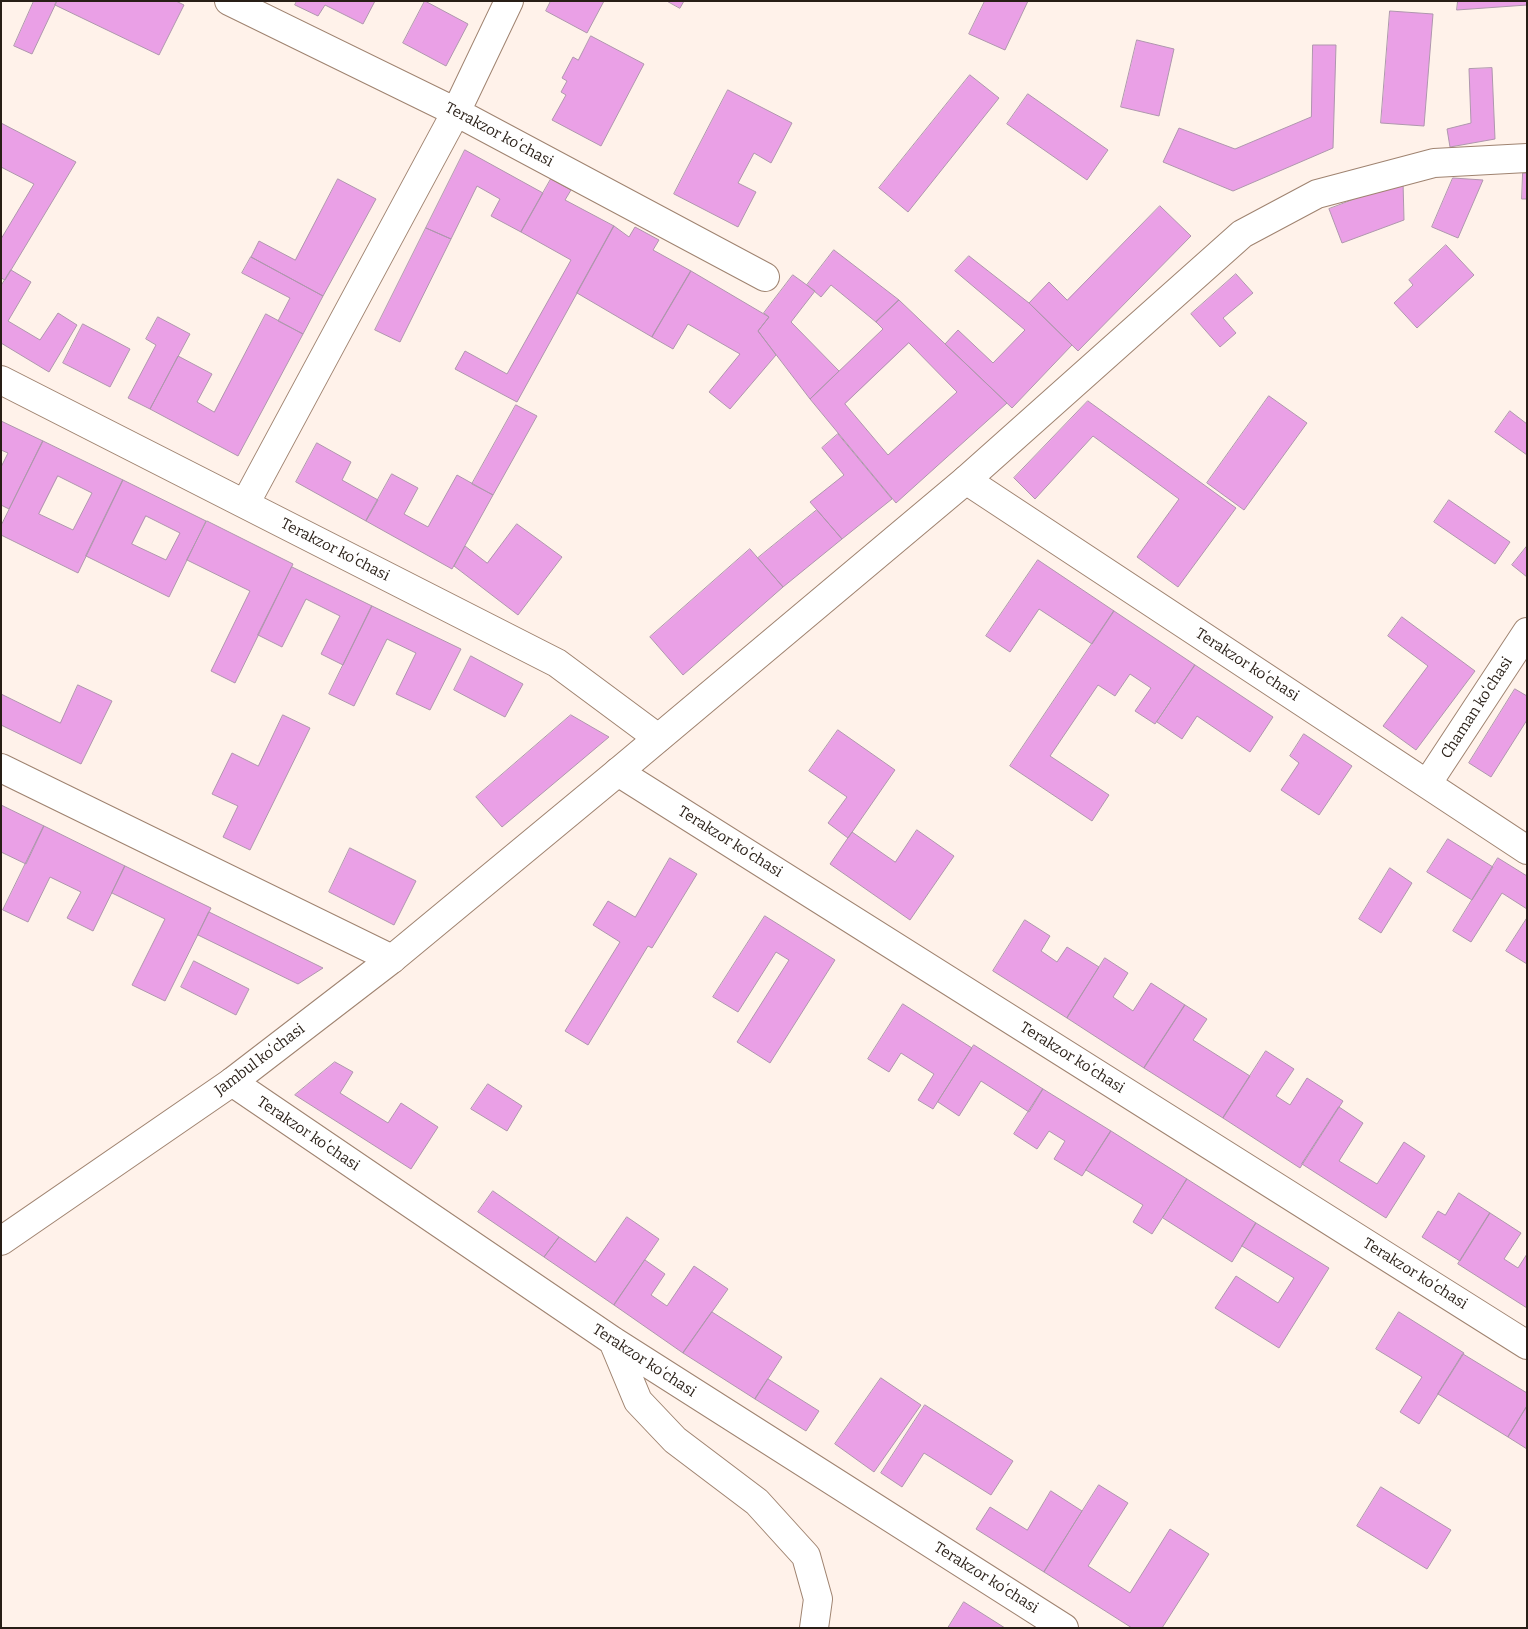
<!DOCTYPE html>
<meta charset="utf-8">
<style>
body{margin:0}
#map{position:relative;width:1528px;height:1629px;overflow:hidden;background:#fff2ea;font-family:Bitter,serif}
canvas{display:block}
.frame{position:absolute;inset:0;border:2px solid #281e16;pointer-events:none}
</style>
<div id="map">
<canvas width="1528" height="1629"></canvas>
<div class="frame"></div>
</div>
<script>
const g = document.querySelector('canvas').getContext('2d');
g.lineJoin = 'round';
function fill(path, color) { g.fillStyle = color; g.fill(path, 'evenodd'); }
function stroke(path, color, width, dash) { g.strokeStyle = color; g.lineWidth = width; g.lineCap = dash ? 'butt' : 'round'; g.setLineDash(dash || []); g.stroke(path); }
function write(font, color, halo, rows, align = 'center') {
  g.font = font + ' Bitter,serif'; g.lineWidth = 4; g.setLineDash([]); g.textBaseline = 'middle'; g.strokeStyle = halo; g.fillStyle = color; for (const [text, x, y, turn = 0] of rows) {
    g.save(); g.translate(x, y); g.rotate((+turn || 0) * Math.PI / 180); g.textAlign = isNaN(turn) ? turn : align; if (halo) g.strokeText(text, 0, 0); g.fillText(text, 0, 0); g.restore();
  }
}
const building = new Path2D(`
 M34 1H57L32 54 14 46Z
 M57 1H176L184 5 159 55 55 5Z
 M297 1H375L363 24 325 5 318 16 295 5Z
 M425 1 468 24 446 66 403 43Z
 M551 1H604L587 33 546 11Z
 M667 1H684L680 8Z
 M985 1H1028L1005 50 969 34Z
 M1458 1H1527V5L1457 10Z
 M1390 11 1433 14 1424 126 1381 123Z
 M591 36 644 64 601 146 552 120 566 95 561 92 567 81 562 78 573 57 578 60Z
 M1137 40 1174 49 1159 116 1121 107Z
 M1313 45H1336L1333 148 1233 191 1163 162 1179 128 1235 149 1311 117Z
 M1492 68 1495 139 1450 147 1447 129 1471 123 1469 69Z
 M970 75 999 98 908 212 879 188Z
 M728 90 792 123 771 163 754 153 738 183 756 192 738 227 674 194Z
 M1028 94 1108 150 1087 180 1007 124Z
 M1 123 76 162 5 280 1 278V239L34 184 1 167Z
 M465 150 543 193 521 232 491 216 500 199 477 186 451 239 426 228Z
 M1523 173H1527V199H1522Z
 M1453 178 1483 180 1458 238 1432 227Z
 M338 179 376 199 323 296 251 257 259 241 295 260Z
 M551 179 571 190 565 200 614 226 517 402 455 369 465 351 507 374 571 260 521 232Z
 M1403 181 1404 220 1342 243 1329 209Z
 M1160 206 1191 236 1078 351 1029 303 1049 282 1067 300Z
 M614 226 629 237 635 227 659 240 653 250 691 271 652 337 577 293Z
 M426 228 451 239 400 342 375 330Z
 M1446 245 1474 275 1417 328 1394 303 1413 285 1409 280Z
 M834 250 899 300 876 322 831 285 821 297 807 285Z
 M969 256 1029 303 1072 345 1012 408 945 344 958 330 993 363 1025 330 955 271Z
 M251 257 323 296 303 334 278 321 290 298 242 273Z
 M11 270 31 282 8 321 40 340 58 313 77 325 49 372 1 343V286Z
 M691 271 769 317 758 331 776 355 730 409 709 392 740 354 688 324 673 349 652 337Z
 M1236 274 1253 293 1223 318 1236 333 1220 347 1191 314Z
 M793 275 815 291 791 322 839 371 810 399 758 331 769 317 764 313Z
 M899 300 1007 403 896 503 810 399 883 329 876 322ZM909 343 957 392 888 455 845 404Z
 M266 314 303 334 238 456 150 409 178 356 212 374 197 402 214 412Z
 M158 317 190 334 150 409 128 398 156 345 146 339Z
 M83 324 130 349 110 387 63 363Z
 M1269 396 1307 423 1244 510 1207 483Z
 M1088 401 1236 508 1178 587 1137 557 1179 499 1093 436 1035 499 1014 478Z
 M516 405 537 416 493 495 472 484Z
 M1510 411 1527 424V455L1495 432Z
 M1 421 43 441 9 509 1 505V467L8 453 1 450Z
 M838 434 892 499 842 539 810 502 844 475 822 448Z
 M43 441 123 480 78 573 1 535V526ZM58 476 92 493 73 530 39 514Z
 M317 443 351 462 342 480 378 500 366 521 296 482Z
 M392 474 418 488 404 514 428 527 457 475 493 495 452 569 366 521Z
 M123 480 206 521 169 597 86 556ZM146 516 180 533 166 560 132 544Z
 M1449 500 1510 542 1495 564 1434 522Z
 M817 510 842 539 783 587 758 558Z
 M207 521 293 564 235 683 211 671 250 591 187 560Z
 M517 524 562 557 518 615 454 566 465 546 487 563Z
 M1527 546V577L1512 565Z
 M750 549 783 587 683 675 650 637Z
 M1038 560 1114 611 1092 644 1039 609 1010 652 986 636Z
 M292 567 372 606 343 665 321 654 340 616 306 599 282 647 258 635Z
 M372 606 461 649 430 710 396 694 416 653 387 639 354 706 329 694Z
 M1114 611 1195 665 1155 724 1135 711 1151 688 1130 674 1115 696 1098 685 1050 756 1109 795 1092 821 1010 766Z
 M1402 617 1475 671 1416 750 1383 726 1428 666 1388 636Z
 M471 656 523 684 505 717 454 690Z
 M1195 665 1273 717 1250 752 1197 716 1182 739 1157 722Z
 M78 685 112 701 81 764 1 725V694L60 723Z
 M1515 689 1527 696V720L1491 777 1469 763Z
 M283 715 310 728 250 850 223 837 238 806 212 794 232 753 258 766Z
 M571 715 609 737 502 827 476 797Z
 M838 730 895 770 848 838 828 823 847 797 809 771Z
 M1304 734 1352 766 1319 815 1281 790 1299 763 1290 756Z
 M1 805 44 826 26 864 1 852Z
 M44 826 125 866 93 931 67 918 81 892 50 877 28 922 3 910Z
 M917 830 954 856 910 920 830 864 852 832 895 862Z
 M1448 839 1493 867 1472 900 1427 872Z
 M350 848 416 881 394 925 329 892Z
 M670 858 697 874 652 948 648 946 588 1045 565 1031 620 942 593 925 608 901 635 917Z
 M1498 858 1527 876V909L1502 893 1471 942 1453 931Z
 M125 866 211 908 165 1001 132 985 165 919 112 893Z
 M1390 868 1412 883 1381 933 1359 919Z
 M209 912 323 968 298 984 198 935Z
 M765 916 835 960 770 1063 737 1042 789 960 776 952 738 1012 713 997Z
 M1527 918V964L1506 951Z
 M1025 920 1050 936 1041 951 1057 962 1067 947 1099 967 1067 1018 993 971Z
 M1105 958 1128 973 1113 997 1133 1011 1151 983 1185 1005 1144 1068 1067 1018Z
 M194 961 249 989 236 1015 181 987Z
 M903 1004 972 1048 933 1109 918 1100 934 1074 901 1053 889 1072 868 1059Z
 M1185 1005 1207 1019 1193 1040 1250 1076 1223 1118 1144 1068Z
 M974 1045 1043 1089 1029 1112 981 1081 959 1116 938 1102Z
 M1266 1051 1294 1069 1276 1096 1290 1105 1307 1078 1343 1101 1300 1168 1223 1118Z
 M335 1062 353 1072 340 1093 388 1123 401 1103 438 1127 411 1169 295 1095Z
 M488 1084 522 1106 507 1131 471 1109Z
 M1043 1089 1111 1131 1082 1176 1054 1159 1065 1141 1049 1131 1037 1149 1014 1134Z
 M1339 1107 1363 1123 1339 1161 1377 1184 1404 1142 1425 1156 1386 1218 1302 1164Z
 M1111 1131 1187 1179 1152 1234 1133 1222 1143 1205 1086 1170Z
 M1187 1179 1256 1223 1232 1262 1163 1218Z
 M493 1191 559 1237 544 1257 478 1212Z
 M1459 1193 1490 1213 1460 1261 1422 1237 1438 1211 1445 1215Z
 M1490 1213 1521 1233 1504 1259 1518 1268 1527 1254V1308L1458 1264Z
 M627 1217 659 1239 614 1305 544 1257 559 1237 595 1262Z
 M1256 1223 1329 1268 1279 1348 1215 1308 1236 1276 1278 1303 1294 1278 1242 1246Z
 M645 1260 665 1274 651 1295 667 1306 694 1266 728 1289 683 1353 614 1305Z
 M712 1312 782 1357 755 1399 683 1353Z
 M1399 1312 1464 1353 1419 1424 1400 1412 1422 1377 1376 1349Z
 M1463 1354 1527 1393V1406L1508 1437 1438 1394Z
 M881 1378 921 1405 874 1472 835 1444Z
 M768 1379 819 1411 806 1431 755 1399Z
 M925 1405 1013 1461 991 1495 924 1453 902 1487 881 1473Z
 M1527 1406V1449L1508 1437Z
 M1099 1485 1128 1503 1088 1566 1130 1593 1170 1529 1209 1554 1162 1628H1132L1044 1572Z
 M1381 1487 1451 1530 1427 1569 1357 1526Z
 M1051 1491 1082 1511 1044 1572 976 1529 990 1507 1027 1530Z
 M964 1602 1005 1628H948Z`);
fill(building, '#eaa0e6');
stroke(building, '#af96ad', 1);
const minor = new Path2D(`
 M229 1 456 112 765 277
 M1 380 557 663 658 738
 M966 480 1527 850
 M245 504 456 112 509 1
 M1 768 392 959
 M618 772 1527 1345
 M1427 784 1527 632
 M232 1082 613 1341 1064 1628
 M613 1341 638 1401 675 1440 757 1502 806 1556 818 1599 814 1628`);
const tertiary = new Path2D(`
 M1 1241 232 1082 392 959 618 772 966 480 1242 234 1317 194 1434 163 1527 158`);
stroke(minor, '#9f8370', 30);
stroke(tertiary, '#9f8370', 30);
stroke(minor, '#fff', 28);
stroke(tertiary, '#fff', 28);
write('15px', '#281e16', '#fff', [
 ["Terakzor koʻchasi",499,135,28],
 ["Terakzor koʻchasi",335,550,27],
 ["Terakzor koʻchasi",1247,665,33],
 ["Chaman koʻchasi",1477,708,-57],
 ["Terakzor koʻchasi",730,842,32],
 ["Terakzor koʻchasi",1072,1058,32],
 ["Jambul koʻchasi",260,1060,-37],
 ["Terakzor koʻchasi",308,1134,34],
 ["Terakzor koʻchasi",1415,1274,32],
 ["Terakzor koʻchasi",644,1361,33],
 ["Terakzor koʻchasi",986,1578,32]
]);
</script>
